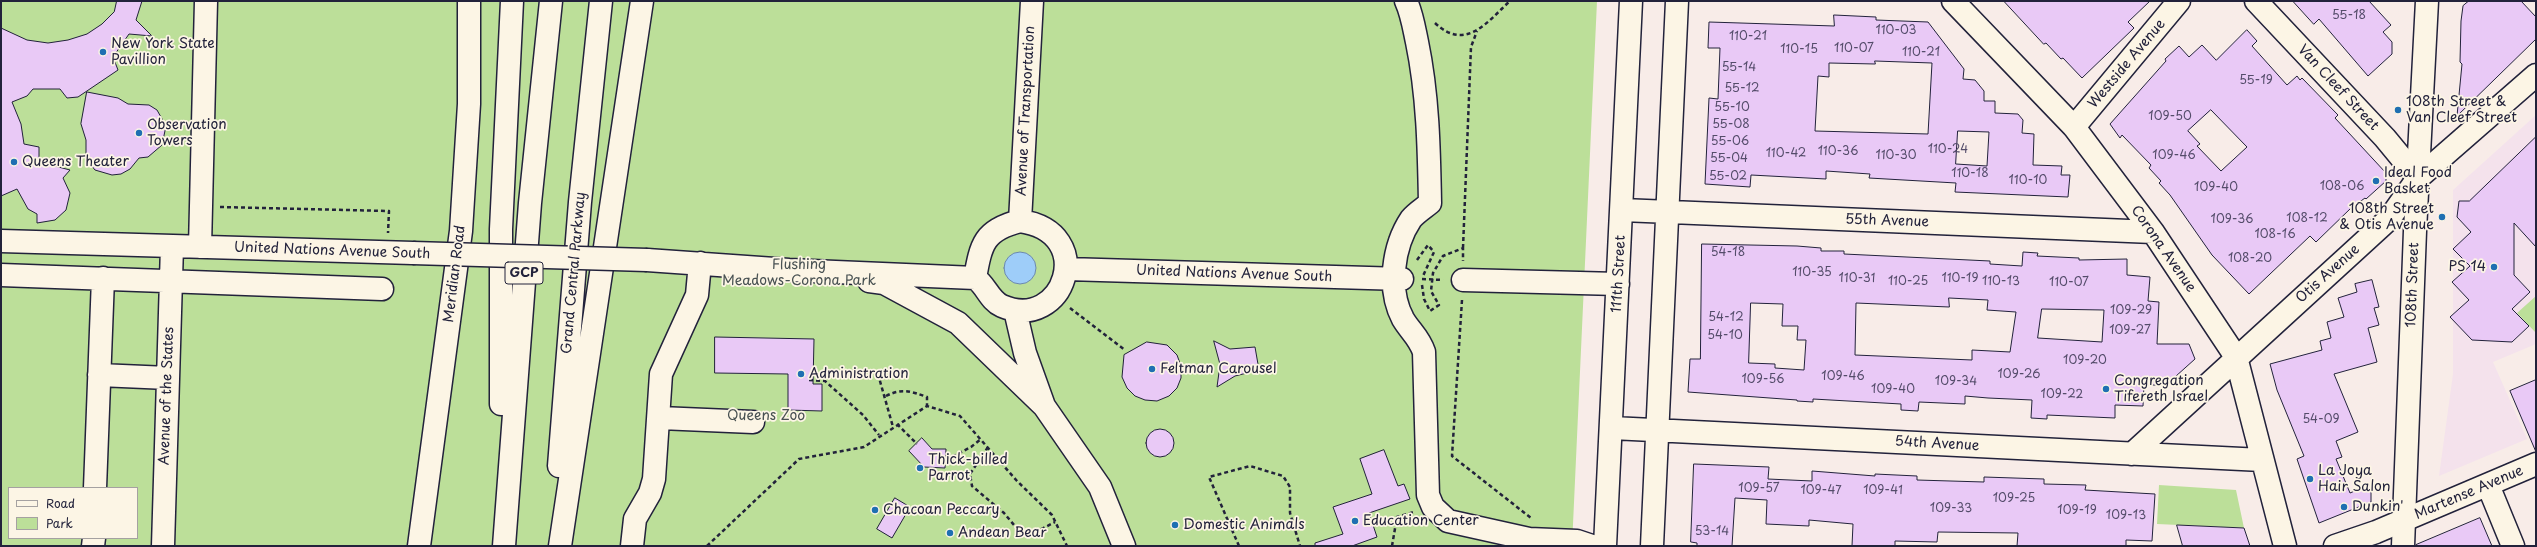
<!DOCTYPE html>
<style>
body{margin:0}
#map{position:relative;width:2537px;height:547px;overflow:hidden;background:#f8ece8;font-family:"Playpen Sans",sans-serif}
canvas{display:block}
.frame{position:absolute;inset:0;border:2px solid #22223b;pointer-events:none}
.legend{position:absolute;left:8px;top:487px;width:130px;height:52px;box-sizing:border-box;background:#fcf5e5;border:1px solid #a5a1a1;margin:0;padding:5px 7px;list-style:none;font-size:12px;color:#22223b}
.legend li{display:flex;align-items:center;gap:8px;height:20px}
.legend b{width:20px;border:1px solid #a5a1a1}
</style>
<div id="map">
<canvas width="2537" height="547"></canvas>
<div class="frame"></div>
<ul class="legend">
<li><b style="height:5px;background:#fcf5e5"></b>Road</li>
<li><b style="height:11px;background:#bcdf99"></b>Park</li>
</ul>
</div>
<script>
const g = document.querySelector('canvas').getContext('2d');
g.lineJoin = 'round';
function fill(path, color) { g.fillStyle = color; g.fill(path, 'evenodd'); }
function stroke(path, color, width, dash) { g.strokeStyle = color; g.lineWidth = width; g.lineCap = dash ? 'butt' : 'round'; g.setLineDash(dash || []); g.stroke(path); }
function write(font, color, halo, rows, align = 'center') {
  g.font = font + ' "Playpen Sans",sans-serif'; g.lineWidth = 3.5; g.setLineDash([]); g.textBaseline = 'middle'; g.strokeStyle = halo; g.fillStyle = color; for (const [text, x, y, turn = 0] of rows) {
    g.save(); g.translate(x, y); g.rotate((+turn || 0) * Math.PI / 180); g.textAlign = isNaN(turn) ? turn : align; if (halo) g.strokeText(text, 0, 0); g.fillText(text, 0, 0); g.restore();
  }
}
fill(new Path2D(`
 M2536 115V344L2493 362 2527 439 2439 476 2453 374V190Z`), '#f4e2ec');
fill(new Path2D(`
 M1 1H1597L1572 546H1ZM9 488H137V538H9Z
 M2536 296V333L2517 313Z
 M2159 485 2236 490 2244 528 2157 524Z`), '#bcdf99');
const water = new Path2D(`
 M1004 268a16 16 0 1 1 32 0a16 16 0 1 1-32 0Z`);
fill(water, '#9ecdf9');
stroke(water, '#6c89ad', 1);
const building = new Path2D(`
 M117 1H142L136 20 152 36 129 34 113 57 118 70 78 97 67 98 60 89H33L27 96 12 102 21 124 24 144 39 147V162L70 170 63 178 70 193 66 210 55 220 37 223V214L28 209 17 189 1 196V28L27 40 48 43 68 40 87 34 102 24 114 12Z
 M2004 1H2150L2128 22 2134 28 2082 78 2063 58 2061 59 2046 43 2044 44Z
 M2293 1H2369L2391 25 2383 32 2392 42V54L2368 76 2319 19 2314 24Z
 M2469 1H2521L2536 17V39L2457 116 2462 64 2460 62 2461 21 2463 6Z
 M1834 15 1876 17V20L1928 22 1964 69 1963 79 1975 80 1984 91V101H1995V113L2018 114 2023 120 2022 133 2034 134 2033 165 2062 166 2061 175H2070L2068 197 1955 192 1956 183 1869 178 1870 174 1826 171V179L1751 175 1750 187 1705 184 1709 98 1718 99 1720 48H1708L1709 22 1834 26ZM1875 61 1932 63 1928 134 1815 131 1818 76 1829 77V63L1875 64ZM1958 131 1989 132 1987 166 1956 164Z
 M2247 30 2257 41 2252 46 2287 85 2297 76 2300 80 2302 78 2338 115 2335 118 2386 173V181L2366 199 2365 198 2351 208 2316 242 2310 236 2249 294 2212 255 2170 195 2159 183 2161 181 2149 168 2151 165 2122 135 2120 138 2110 124 2166 61 2165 59 2179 46 2189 57 2202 45 2216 60ZM2211 110 2247 147 2221 171 2197 146 2200 144 2188 131Z
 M87 92 118 98 128 104 149 105 157 110 166 126 162 145 148 157 139 158 130 169 121 174 112 175 95 170 86 159V140L81 124Z
 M2536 137V247L2514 223V275L2530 292 2512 309 2529 326 2512 342 2472 340 2450 317 2469 300 2452 282 2470 266 2453 249 2471 232 2457 217 2459 201H2469Z
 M1702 244 1797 246 1821 248V251H1844V254L1990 261V264L2022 266 2023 252 2038 253 2037 256 2079 258V260L2127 259V275L2150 277 2148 301 2159 302 2157 344H2189L2195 359 2166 385H2144L2143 406 2115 405V418L2047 415V419L2031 418 2032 400 1988 398 1965 396V404L1919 402 1918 411 1901 410V404L1813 399V402L1797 401V400L1688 392 1690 359H1700ZM1949 298 1988 300 1987 310 2016 312 2010 352 1972 350V360L1855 355 1856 303 1949 307ZM1751 303 1783 304 1782 326H1798L1797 340H1806L1804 370 1775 368V364L1749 363ZM2042 309 2104 310 2102 342 2038 338Z
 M2372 280 2379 307 2374 308 2379 325 2368 328 2377 362 2334 374 2358 432 2336 441 2342 457 2336 459 2350 493 2371 484V502L2319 523 2297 459 2304 456 2277 390 2270 364 2322 350 2320 341 2331 338 2327 322 2344 317 2338 298 2357 292 2355 284Z
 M715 337 814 339 813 384H822V411L788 410V374L715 373Z
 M1214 341 1230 349 1255 347 1259 370 1235 376 1217 387 1220 365Z
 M1147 342 1167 345 1177 355 1181 366V378L1177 388 1169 396 1157 401 1145 400 1135 396 1127 388 1122 377 1124 355Z
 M2536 380V452L2510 391Z
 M1146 443a14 14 0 1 1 28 0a14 14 0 1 1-28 0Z
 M922 438 932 449H946L945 468 924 467 909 451Z
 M1384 450 1398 486 1404 484 1410 499 1369 513 1377 537 1352 546H1315V543L1343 534 1333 507 1372 494 1360 459Z
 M1694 464 1769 467 1768 479 1812 481V471L1875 476V474L1917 476V480L1984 482V477L2044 479V484L2086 485 2085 490 2155 494 2152 541 2126 540V546H2017L2018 533 1938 532 1937 542 1895 541V546H1852L1853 524 1809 520V526L1766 524 1767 500 1735 498 1732 546H1697V543L1691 542Z
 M895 498 910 507 892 538 877 529Z
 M2480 518 2492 546H2416V545Z
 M2177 525 2244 528 2250 546H2183Z`);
fill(building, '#e9c9f6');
stroke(building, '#22223b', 1);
const minor = new Path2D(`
 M1406 1C1412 14 1414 28 1417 42 1428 95 1429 149 1430 203 1424 208 1416 213 1411 219 1393 246 1387 289 1403 319 1410 331 1419 337 1424 352L1428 495 1433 507 1448 521 1529 539 1577 541 1592 546
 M1953 1 2074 127 2153 232 2236 357 2285 546
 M2256 1 2385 138 2418 178
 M2074 127 2179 1
 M1622 210 2153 232
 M1020 221C1099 232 1064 333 1002 306 989 300 986 285 975 278 981 244 984 230 1020 221Z
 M1020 221 1032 1
 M1 241 413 253
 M200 247 206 1
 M647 260 789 270 975 278
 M1067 269 1402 279
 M1 275 382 289
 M1463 280 1618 284
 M869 281 884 283 958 323 1044 406
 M1015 310 1025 353 1044 406 1100 487 1124 546
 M99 375 168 378
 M660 418 753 422
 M1612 428 2262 460
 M2132 454 2389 219 2418 178 2536 75
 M2488 485 2513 546
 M95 488 103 278
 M93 546 94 538
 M163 546 172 246
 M419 546 461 231 469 104V1
 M632 546 635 519 650 493 654 479 661 374 697 295 700 263
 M1605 546 1631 1
 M1652 546 1677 1
 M2335 546 2376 532 2536 464`);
const major = new Path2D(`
 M2403 546 2415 231 2427 1`);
const highway = new Path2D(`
 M501 404V229L512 1
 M559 466 580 202 601 1
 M504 546 530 203 551 1
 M560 546 642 1`);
stroke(minor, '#22223b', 25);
stroke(major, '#22223b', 25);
stroke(highway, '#22223b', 25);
stroke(new Path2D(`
 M1435 23C1466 52 1487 22 1510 1
 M220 207 389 211 388 233
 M1463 248 1471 47 1477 31
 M1417 260 1428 245 1434 252 1423 276
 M1422 279 1443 280
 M1422 285 1424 299 1430 311 1439 305 1431 291 1433 273 1443 256 1463 248V261
 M1462 300 1452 456 1531 518
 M1070 308 1125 350
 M878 374 893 427
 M809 380 825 381 863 415 879 435
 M886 396C902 388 910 391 927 397V406
 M897 424 917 444
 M988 447 970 474 972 486 1004 513 1019 531 1034 533 1055 522
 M946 460 971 447 981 439
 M707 546 799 459 864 447 927 406 960 416 1017 481 1052 515 1067 546
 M1239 546 1209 477 1250 466 1283 476 1290 487V513L1300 546
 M1392 546 1397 517 1414 512`), '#22223b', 2.5, [4, 3]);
stroke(minor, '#fcf5e5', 22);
stroke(major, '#fcf5e5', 22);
stroke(highway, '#fcf5e5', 22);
const minorBridge = new Path2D(`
 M413 253 647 260`);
stroke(minorBridge, '#22223b', 25, []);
stroke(minorBridge, '#fcf5e5', 22);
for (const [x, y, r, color] of [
 [103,52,4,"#1f6fb2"],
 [2398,110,4,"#1f6fb2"],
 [139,133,4,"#1f6fb2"],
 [14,162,4,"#1f6fb2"],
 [2376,181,4,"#1f6fb2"],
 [2442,217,4,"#1f6fb2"],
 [2494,267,4,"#1f6fb2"],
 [1152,369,4,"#1f6fb2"],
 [801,374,4,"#1f6fb2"],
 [2106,389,4,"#1f6fb2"],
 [920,468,4,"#1f6fb2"],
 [2310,479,4,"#1f6fb2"],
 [2344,507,4,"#1f6fb2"],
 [875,510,4,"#1f6fb2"],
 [1355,521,4,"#1f6fb2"],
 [1175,525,4,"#1f6fb2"],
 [950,533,4,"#1f6fb2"]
]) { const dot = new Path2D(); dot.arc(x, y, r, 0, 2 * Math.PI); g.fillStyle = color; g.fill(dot); stroke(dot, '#fcf5e5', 1.5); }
write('12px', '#544c6a', null, [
 ["55-18",2349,16],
 ["110-03",1896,31],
 ["110-21",1748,37],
 ["110-07",1854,49],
 ["110-15",1799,50],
 ["110-21",1921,53],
 ["55-14",1739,68],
 ["55-19",2256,81],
 ["55-12",1742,89],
 ["55-10",1732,108],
 ["109-50",2170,117],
 ["55-08",1731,125],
 ["55-06",1730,142],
 ["110-24",1948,150],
 ["110-36",1838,152],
 ["110-42",1786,154],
 ["110-30",1896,156],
 ["109-46",2174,156],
 ["55-04",1729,159],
 ["110-18",1970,174],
 ["55-02",1728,177],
 ["110-10",2028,181],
 ["108-06",2342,187],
 ["109-40",2216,188],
 ["108-12",2307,219],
 ["109-36",2232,220],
 ["108-16",2275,235],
 ["54-18",1728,253],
 ["108-20",2250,259],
 ["110-35",1812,273],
 ["110-31",1857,279],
 ["110-19",1960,279],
 ["110-25",1908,282],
 ["110-13",2001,282],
 ["110-07",2069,283],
 ["109-29",2131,311],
 ["54-12",1726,318],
 ["109-27",2130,331],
 ["54-10",1725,336],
 ["109-20",2085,361],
 ["109-26",2019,375],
 ["109-46",1843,377],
 ["109-56",1763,380],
 ["109-34",1956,382],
 ["109-40",1893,390],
 ["109-22",2062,395],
 ["54-09",2321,420],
 ["109-57",1759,489],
 ["109-47",1821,491],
 ["109-41",1883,491],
 ["109-25",2014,499],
 ["109-33",1951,509],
 ["109-19",2077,511],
 ["109-13",2126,516],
 ["53-14",1712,532]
]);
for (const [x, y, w] of [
 [524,273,38]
]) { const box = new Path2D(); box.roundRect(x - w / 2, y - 11, w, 22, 3); g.fillStyle = '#fcf5e5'; g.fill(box); stroke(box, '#22223b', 1); }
write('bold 13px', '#22223b', null, [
 ["GCP",524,273]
]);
write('14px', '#22223b', '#fcf5e5', [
 ["New York State",111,44],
 ["Pavillion",111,60],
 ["108th Street &",2406,102],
 ["Van Cleef Street",2406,118],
 ["Observation",147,125],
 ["Towers",147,141],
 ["Queens Theater",22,162],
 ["Ideal Food",2384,173],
 ["Basket",2384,189],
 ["108th Street",2434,209,"right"],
 ["& Otis Avenue",2434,225,"right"],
 ["PS 14",2486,267,"right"],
 ["Feltman Carousel",1160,369],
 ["Administration",809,374],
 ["Congregation",2114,381],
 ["Tifereth Israel",2114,397],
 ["Thick-billed",928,460],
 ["Parrot",928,476],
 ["La Joya",2318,471],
 ["Hair Salon",2318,487],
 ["Dunkin'",2352,507],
 ["Chacoan Peccary",883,510],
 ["Education Center",1363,521],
 ["Domestic Animals",1183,525],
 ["Andean Bear",958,533]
], 'left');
write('14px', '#22223b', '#fcf5e5', [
 ["Westside Avenue",2127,64,-50],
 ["Van Cleef Street",2338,88,47],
 ["Avenue of Transportation",1026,111,-87],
 ["55th Avenue",1887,221,2],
 ["Corona Avenue",2163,249,55],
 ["United Nations Avenue South",332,251,2],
 ["Grand Central Parkway",574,273,-85],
 ["Meridian Road",455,274,-83],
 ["United Nations Avenue South",1234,274,2],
 ["111th Street",1619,274,-87],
 ["Otis Avenue",2328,274,-42],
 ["108th Street",2413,285,-88],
 ["Avenue of the States",167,396,-88],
 ["54th Avenue",1937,444,3],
 ["Martense Avenue",2469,493,-23]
]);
write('14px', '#485152', '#fcf5e5', [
 ["Flushing",799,265],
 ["Meadows-Corona Park",799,281],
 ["Queens Zoo",766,416]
]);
</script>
